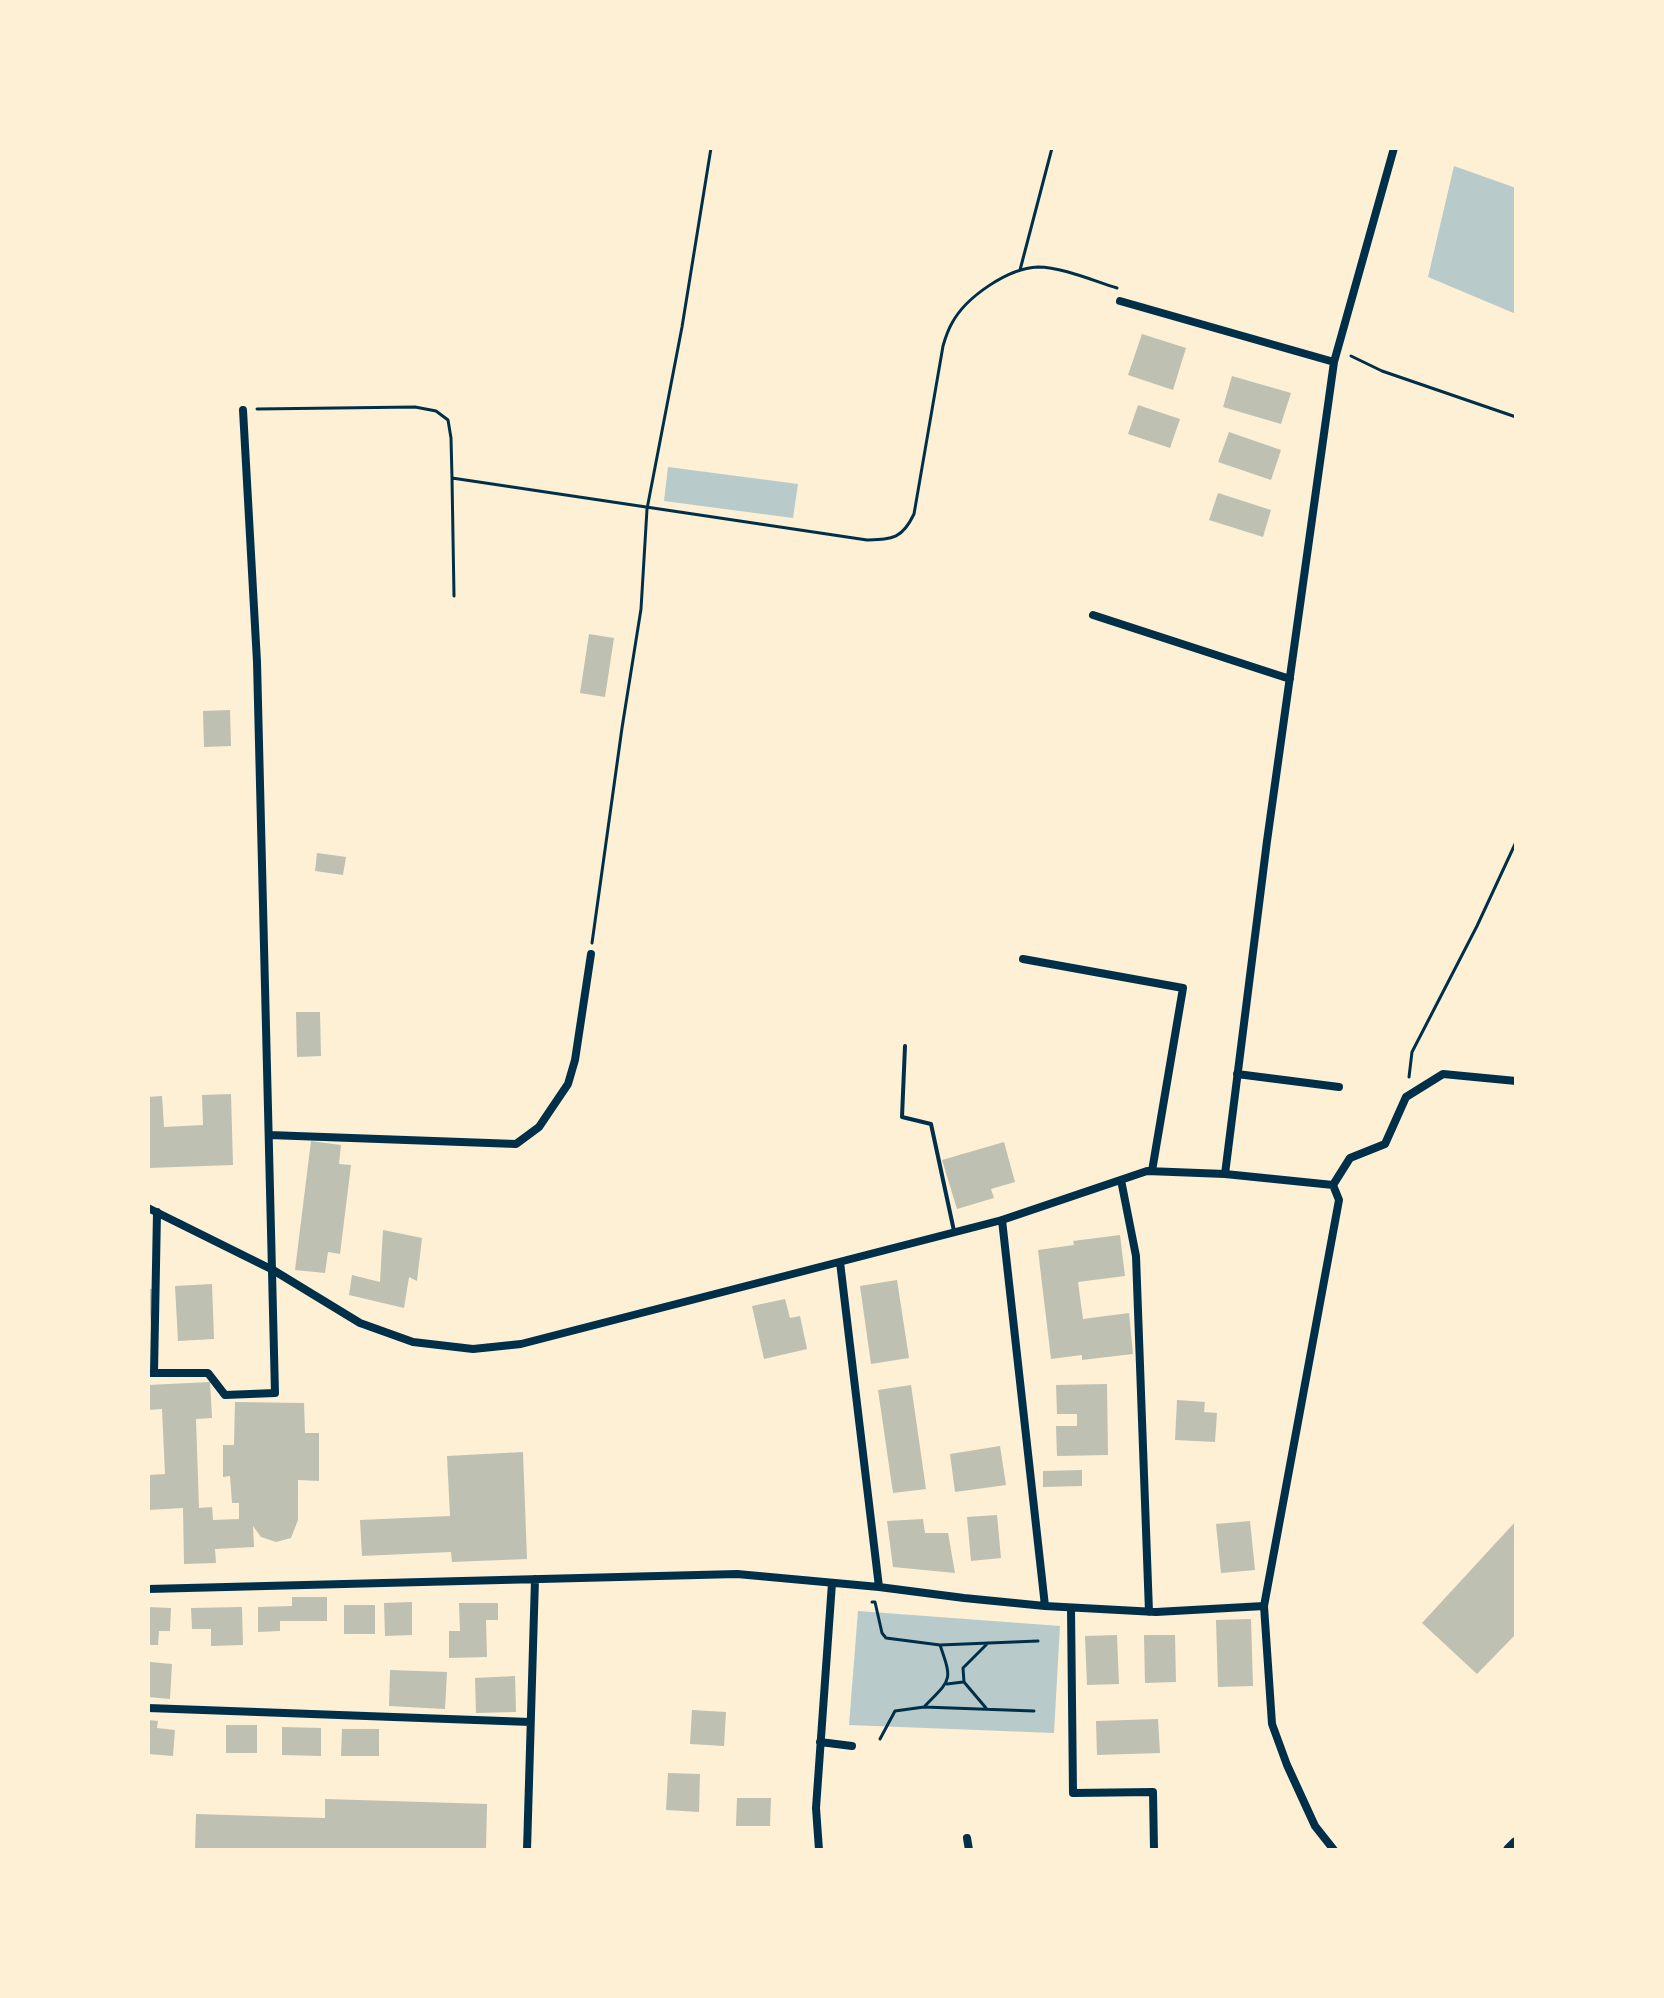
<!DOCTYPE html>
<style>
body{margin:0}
#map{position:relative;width:1664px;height:1998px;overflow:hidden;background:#fdf0d5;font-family:"Public Sans",sans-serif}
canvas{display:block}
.frame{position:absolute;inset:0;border:150px solid #fdf0d5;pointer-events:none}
</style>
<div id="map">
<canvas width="1664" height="1998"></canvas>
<div class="frame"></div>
</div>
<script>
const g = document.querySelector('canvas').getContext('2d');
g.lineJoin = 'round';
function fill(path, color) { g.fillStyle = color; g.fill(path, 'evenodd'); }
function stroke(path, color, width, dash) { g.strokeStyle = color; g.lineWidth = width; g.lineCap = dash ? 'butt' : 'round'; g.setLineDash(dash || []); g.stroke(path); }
fill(new Path2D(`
 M1454 166 1516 188V314L1428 277Z
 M668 467 798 484 793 518 664 501Z
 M858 1611 1060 1626 1054 1733 849 1725Z`), '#b9caca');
fill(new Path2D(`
 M1142 334 1186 348 1173 390 1128 375Z
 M1232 376 1291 393 1281 424 1223 407Z
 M1138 405 1180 419 1170 448 1128 434Z
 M1229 432 1281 450 1271 480 1218 462Z
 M1218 493 1271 510 1263 537 1209 520Z
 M589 634 614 638 605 697 580 693Z
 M230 710 231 746 204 747 203 711Z
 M317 853 346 857 343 875 315 871Z
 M296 1012H320L321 1056 297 1057Z
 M231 1094 233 1165 148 1168V1097L162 1096 164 1127 203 1125 202 1095Z
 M311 1141 341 1145 339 1164 351 1165 340 1254 328 1252 325 1273 295 1270Z
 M1004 1142 1015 1182 991 1189 994 1198 957 1209 942 1160Z
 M383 1230 422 1238 417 1281 409 1277 404 1308 349 1295 352 1275 380 1282Z
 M1120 1235 1125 1276 1078 1282 1083 1319 1129 1313 1133 1354 1082 1360V1355L1051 1359 1038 1250 1074 1245 1073 1241Z
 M897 1280 909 1358 871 1364 860 1286Z
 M212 1284 214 1339 178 1341 175 1286Z
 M148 1289H153L150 1325H148Z
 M785 1299 790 1318 800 1316 807 1349 764 1359 752 1306Z
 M210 1382 212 1418 196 1419 199 1508 212 1507 213 1520 239 1519V1503H232L230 1476 223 1477V1445H234L235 1402 304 1403 305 1433H319V1481L298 1480V1520L291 1538 276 1542 261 1537 253 1526 254 1547 215 1549 216 1563 184 1564 183 1508 148 1510V1475L165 1474 162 1409 148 1410V1385Z
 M1107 1384 1108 1455 1057 1456 1056 1426H1077V1414H1057L1056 1385Z
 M911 1385 926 1489 893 1493 878 1390Z
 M1177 1400 1205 1402 1204 1412 1217 1413 1215 1442 1175 1440Z
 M1000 1446 1006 1485 955 1492 950 1454Z
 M523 1452 527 1559 452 1562 451 1552 362 1556 360 1520 450 1516 447 1456Z
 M1082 1470V1486L1043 1487V1471Z
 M997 1515 1001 1558 971 1561 967 1517Z
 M923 1519 925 1533H948L955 1573 893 1567 887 1521Z
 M1250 1521 1255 1570 1221 1573 1216 1524Z
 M1516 1521V1634L1477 1674 1422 1623Z
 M292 1597H327V1621H280V1631L258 1632V1607L292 1606Z
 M412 1602V1635L385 1636 384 1603Z
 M459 1603H498V1620H486L487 1657 449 1658V1631H460Z
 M344 1605H375V1634H344Z
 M148 1607 171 1608 170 1631H159L158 1645H148Z
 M242 1607 243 1645 211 1646V1629H192L191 1608Z
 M1251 1619 1253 1686 1218 1687 1216 1620Z
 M1117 1635 1119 1684 1087 1685 1085 1636Z
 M1144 1635H1175L1176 1682 1145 1683Z
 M150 1662 172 1664 170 1699 148 1697Z
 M390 1670 447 1672 445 1709 389 1706Z
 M515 1676 516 1712 476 1713 475 1678Z
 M692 1710 726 1712 724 1746 690 1744Z
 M1158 1719 1160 1753 1097 1755 1096 1721Z
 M148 1720 158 1721 157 1728 175 1730 173 1756 148 1754Z
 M226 1725H257V1753H226Z
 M282 1727 321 1728V1756L282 1755Z
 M342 1729H379V1756H341Z
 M668 1773 700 1774 699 1812 666 1810Z
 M737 1798H771L770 1826H736Z
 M325 1799 487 1804 486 1850H195L196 1814 325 1818Z`), '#bec0b2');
stroke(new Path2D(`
 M1020 270 1052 148
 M1351 356 1382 371 1516 417
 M257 409 415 407 436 411 448 420 451 438 452 478
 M454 596 452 478 867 540C893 539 902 539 914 514L943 346C945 339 948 330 952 323 966 297 1008 268 1038 267 1062 267 1094 281 1117 288
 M592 943 622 728 641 609 647 509 682 327 711 148
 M1409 1077 1412 1052 1477 926 1516 842
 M872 1602H875L882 1633 886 1638 940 1645C953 1682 951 1679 924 1707
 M940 1645 1038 1641
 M947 1684 963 1682
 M986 1708 964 1682 963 1668 988 1643
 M880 1739 895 1711 924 1707 1034 1711`), '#003049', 3);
stroke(new Path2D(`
 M905 1046 902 1117 931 1124 954 1231`), '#003049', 4);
stroke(new Path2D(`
 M1120 301 1334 362
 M1093 615 1290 679
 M1023 959 1183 988 1152 1171
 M1237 1074 1339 1087
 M269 1135 516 1144 539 1127 568 1084 575 1060 591 954
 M1225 1174 1267 841 1334 362 1394 148
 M1121 1180 1136 1256 1149 1612
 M1333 1185 1339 1200 1264 1606 1272 1724 1287 1765 1315 1826 1334 1850
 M1333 1185 1350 1158 1385 1144 1406 1097 1443 1074 1516 1081
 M148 1208 273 1270 360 1323 413 1342 473 1349 521 1344 1002 1220 1147 1171 1225 1174 1333 1185
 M1002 1220 1045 1606
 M840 1262 879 1587
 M148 1373H208L225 1395 275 1393 257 662 243 410
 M154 1373 157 1212
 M148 1589 737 1574 879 1587 964 1598 1045 1606 1156 1612 1264 1606
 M1071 1608 1073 1793 1153 1792 1154 1850
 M148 1708 530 1722
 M820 1742 852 1746
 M967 1838 969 1850
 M527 1850 535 1579
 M819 1850 816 1808 832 1583`), '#003049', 8);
stroke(new Path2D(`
 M1509 1850 1516 1843`), '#003049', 12);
</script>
